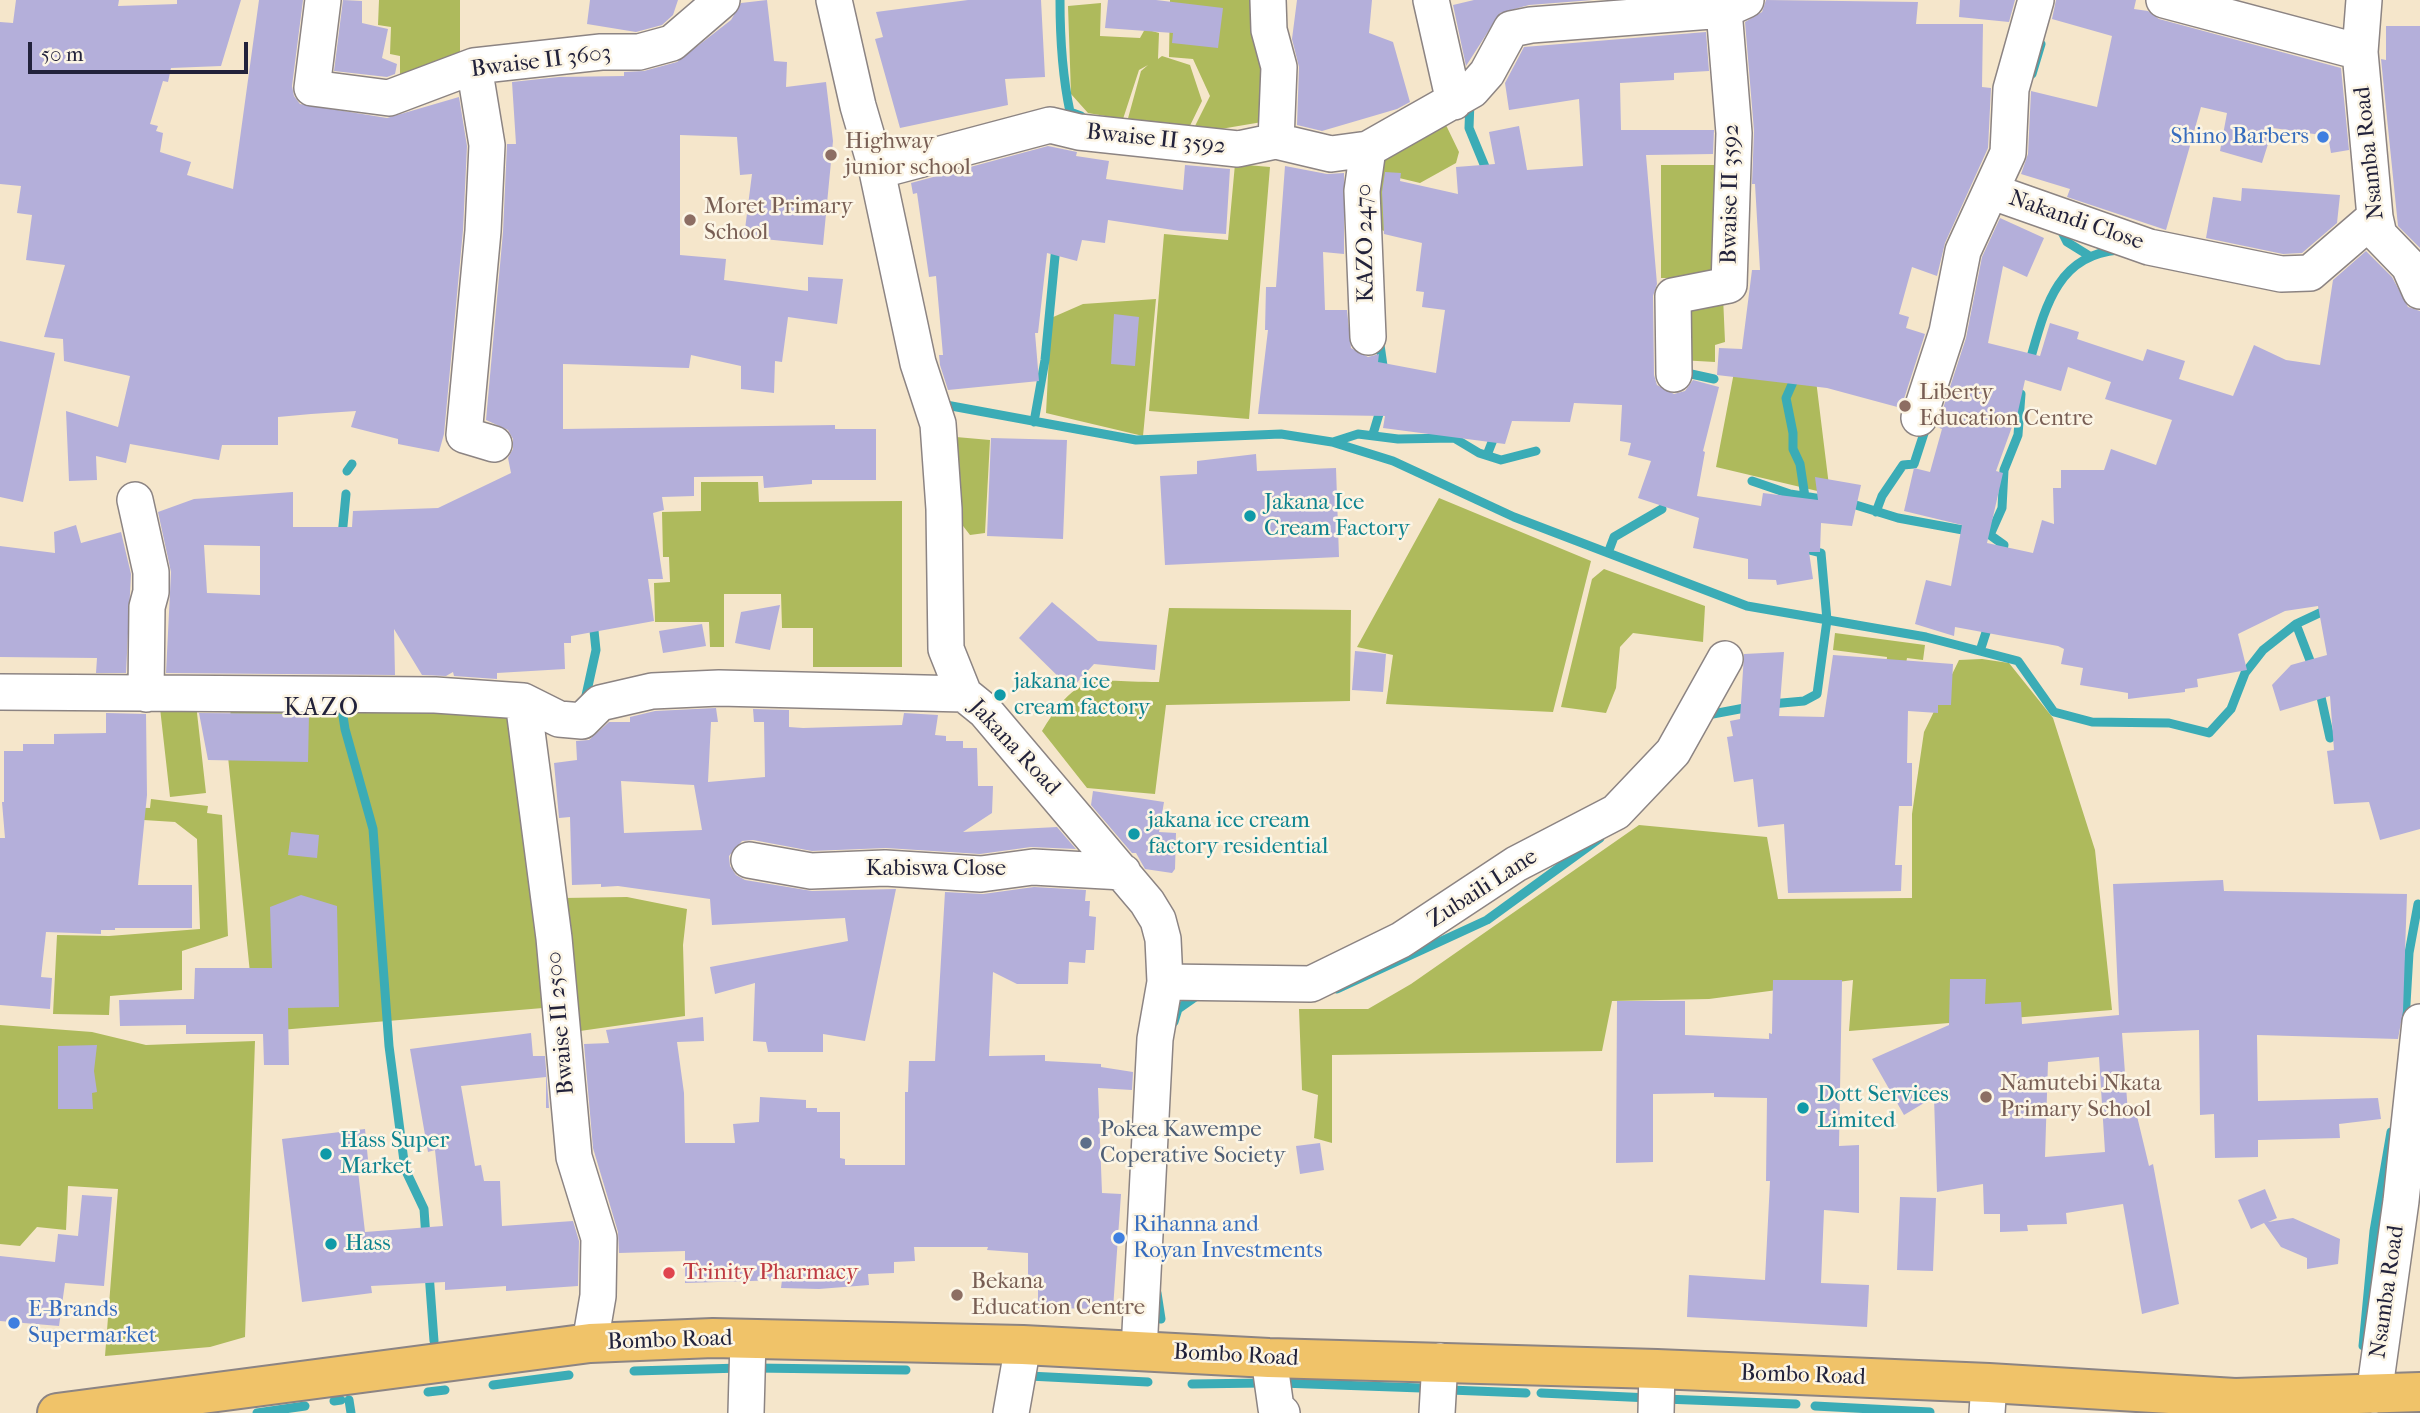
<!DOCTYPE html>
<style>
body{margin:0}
#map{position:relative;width:2420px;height:1413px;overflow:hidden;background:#f5e6cb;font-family:"IM FELL French Canon",serif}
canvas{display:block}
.scale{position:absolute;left:28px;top:42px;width:220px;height:32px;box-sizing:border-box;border:4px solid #22223b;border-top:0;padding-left:9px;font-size:21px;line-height:24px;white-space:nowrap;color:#22223b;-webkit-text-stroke:5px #fcf5e5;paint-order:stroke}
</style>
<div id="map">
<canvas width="2420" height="1413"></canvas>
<div class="scale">50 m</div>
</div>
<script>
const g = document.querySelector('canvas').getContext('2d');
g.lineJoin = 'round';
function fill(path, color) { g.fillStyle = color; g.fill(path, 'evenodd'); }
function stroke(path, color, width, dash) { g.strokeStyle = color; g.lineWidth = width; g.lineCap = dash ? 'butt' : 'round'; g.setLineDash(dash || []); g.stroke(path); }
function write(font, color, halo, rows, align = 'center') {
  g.font = font + ' "IM FELL French Canon",serif'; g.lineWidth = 5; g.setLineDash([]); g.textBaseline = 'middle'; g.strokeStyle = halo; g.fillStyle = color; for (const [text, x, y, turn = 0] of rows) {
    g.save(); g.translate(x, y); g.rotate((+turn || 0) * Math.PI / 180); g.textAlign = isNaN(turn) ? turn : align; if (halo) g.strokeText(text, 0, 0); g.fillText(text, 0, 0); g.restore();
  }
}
fill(new Path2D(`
 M379 0H460V62L400 82V56L390 54 391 27 378 25Z
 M1170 0H1258L1268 121 1191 134 1210 96 1193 59 1169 57Z
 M1101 3 1100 36 1140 38 1145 29 1159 33 1158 59 1162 56 1190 65 1202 101 1184 138 1127 122 1141 71 1148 65 1139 70 1123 119 1088 113 1071 94 1068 6Z
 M1444 121 1459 152 1456 163 1420 183 1395 177 1386 232 1372 225 1376 150Z
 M1235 164 1270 167 1249 419 1149 411 1164 234 1228 240Z
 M1661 165H1723L1722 278H1661Z
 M1723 296 1725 342 1715 345V362L1680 360 1681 297Z
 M1156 299 1143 436 1046 413 1051 318 1083 304Z
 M1735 367 1815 372 1830 494 1716 467Z
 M956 437 990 440 985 533 970 535 960 522Z
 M701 482H758L759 502 902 501V667H813V628H782L781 594H724V647H710L709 622H655L654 583 670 582 669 557H663L662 512 701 511Z
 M1439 498 1591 561 1553 712 1386 704 1393 655 1357 647Z
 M1604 569 1705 606 1703 642 1633 633 1620 647 1616 688 1606 713 1561 707 1592 579Z
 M1169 608 1351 610 1350 701 1166 705 1155 794 1087 788 1042 731C1080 668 1093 682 1159 682Z
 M1835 633 1925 645 1923 660 1907 658 1905 669 1886 667 1887 657 1833 650Z
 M1982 659 2009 663 2053 718 2095 850 2112 1010 1849 1031 1853 980 1709 999 1612 1001 1602 1051 1332 1055V1143L1314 1138 1318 1095 1302 1090 1299 1009H1368L1411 984 1639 825 1767 837 1778 899 1912 898V814L1924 732 1959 660Z
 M196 704 206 793 170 797 160 708Z
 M232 705 509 715 538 930 543 1008 256 1032 226 737Z
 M151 799 208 806 207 813 222 815 228 936 182 951V990L110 996 109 1015 53 1014 57 935 109 936 200 929 197 839 175 822 112 818 113 807 150 808Z
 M627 897 687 909 683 945 685 1016 573 1032 563 898Z
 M0 1025 92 1032 146 1045 255 1041 245 1337 210 1347 105 1356 118 1189 68 1186 66 1230 37 1227 20 1246 0 1244Z`), '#aeba5c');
stroke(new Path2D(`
 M1060 0C1060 39 1062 74 1070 112L1081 116
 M2032 74 2041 44
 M1470 101 1469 128 1488 174
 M2059 226 2067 242 2088 255
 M1379 338 1384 373
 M2029 364C2044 312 2055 255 2118 250
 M1682 372 1714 379
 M1797 373 1786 398 1793 433V449L1800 464 1805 497
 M946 405 1136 440 1281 434 1332 442 1393 461 1514 517 1747 606 1926 637 2018 661 2054 712 2092 722 2169 723 2209 733 2231 709 2245 673 2263 650 2296 624 2328 609
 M1034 422 1045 360 1056 246
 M1373 434 1382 404
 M1333 442 1358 434 1398 439 1454 438 1479 453 1501 460 1536 451
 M1487 455 1496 432
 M347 471 352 464
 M1752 481 1790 494 1828 500
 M1846 502 1898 518 1990 535 2002 508 2004 470 2018 435 2021 394
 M1876 512 1882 496 1903 465 1914 464 1927 424
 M1990 535 2004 545 2001 558
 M342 536 346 494
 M1608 553 1614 537 1662 509
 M2296 624 2314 671
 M1980 651 1989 623
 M2319 688 2330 738
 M585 700 596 650 593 621
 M341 703 345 729 373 829 389 1046 405 1169 424 1209 426 1238
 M1771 704 1804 701 1817 694 1827 620 1821 553 1809 550
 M1702 716 1750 707
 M1337 989 1487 920 1600 838
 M2405 1021 2409 953 2418 904
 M1174 1022 1178 1009 1198 995
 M429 1273 434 1341
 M1157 1293 1161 1319
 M2363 1346 2374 1231 2391 1132
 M755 1368 906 1370
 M634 1371 741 1368
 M1028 1380 1029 1376 1148 1382
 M1281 1383 1421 1388
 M1192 1384 1263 1383
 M493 1385 569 1375
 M428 1392 445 1390
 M1450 1392V1390L1526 1393
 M1541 1393 1650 1398
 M1664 1399 1796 1404
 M349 1400 351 1413
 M334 1401 341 1400
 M1815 1406 1930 1412
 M257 1413 305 1406`), '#3bacb6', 9);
fill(new Path2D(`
 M16 0H119L118 6 177 4V0H241L221 66 171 68 168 82 163 81 150 124 158 126 156 131 163 133 160 152 191 162 187 175 233 189 259 0H303L292 86 294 96 300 104 387 118 459 97 467 146 463 230 444 434 439 452 398 444V439L351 427 356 411 311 414 278 417V445H222L219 460 130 444 126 463 96 456 97 480 69 481 66 411 118 427 130 376 64 361 63 339 44 337 65 265 26 260 32 215 17 213 21 186 0 184V22L13 23Z
 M343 0 362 1V23L388 29 382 58 397 64 395 74 387 77 334 71Z
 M590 0H678L673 15 662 25 636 32 587 24Z
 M767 0 774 61 787 62 786 87 826 82 833 141 823 245 744 237 752 174 740 175 737 137 680 135V255L726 259 724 280 808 291V277L843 279 837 324 788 317 782 362 775 361 774 393 741 389V366L691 355 689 368 563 364V429L835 425V429H876V480H812V484L764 488 763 476 694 477V496L662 497 664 510 653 513 663 579H648L654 621 571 636V643H564L565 669 497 673V679L454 676 453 672 446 676 422 675 394 629 395 675 166 673 171 572 158 512 194 499 293 492V527H352L353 511 438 508 511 473 508 458 513 449V439L508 430 486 420 503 232 507 144H516L512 82 559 77 624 76V72L644 71 677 62 731 20 741 3ZM204 545 260 546V595L207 593Z
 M968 0H1041L1045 77 1005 79 1008 105 900 128 875 39 883 37 876 12Z
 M1108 0H1156L1223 8 1218 48 1172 43 1173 33 1105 28Z
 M1297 0H1372L1369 33 1393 42 1410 102 1397 109 1322 131 1297 125 1299 67 1292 39Z
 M1474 0H1593L1529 5 1500 13 1466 66 1453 5Z
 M1766 0 1918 2 1916 24H1983L1982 87 1991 88 1988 148 1945 243 1937 276 1912 267 1899 314 1909 317 1906 328 1925 334 1901 408 1827 388 1717 375 1719 348 1742 349 1752 270H1760L1755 184H1752L1754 131 1745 22 1762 12Z
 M1960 0H2015L2009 22 1959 17Z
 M2056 0H2136L2134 9 2148 11 2159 19 2341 68 2349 150 2331 153 2328 136 2273 128 2262 163 2220 151 2227 113 2201 107 2166 230 2067 197 2070 189 2021 174 2028 154 2031 91 2097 107 2112 36 2052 19Z
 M2386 26H2420V248L2398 226 2381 59 2386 60Z
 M1706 32 1709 71 1674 73V80L1620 83 1621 130H1714L1713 154 1646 155 1657 284 1653 296 1654 375 1657 385 1674 394 1685 391 1693 380 1719 387 1703 451 1705 452 1697 496 1761 506 1763 493 1818 500 1815 477 1861 485 1852 526 1821 523 1820 552H1809L1813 579 1777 585 1776 580 1748 579V559L1693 548 1699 518 1638 498 1651 461 1628 455 1631 443 1620 441 1622 405 1574 403 1570 422 1512 421 1505 444 1383 428 1385 416 1258 414 1268 330H1265L1266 287H1276L1285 166 1327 174 1344 173V254L1323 252 1325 310H1347L1351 348 1368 357 1379 354 1378 362 1436 373 1445 310 1422 307 1424 292 1416 291 1422 243 1384 234 1382 192 1385 172 1401 173 1400 181 1458 194 1456 167 1495 164 1489 132 1519 126 1527 170 1583 166 1579 99 1509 110 1505 83 1524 47Z
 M1048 146 1077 152 1076 156 1109 161 1106 179 1183 190 1185 165 1230 169 1226 234 1180 231 1108 220 1105 243 1082 240 1077 261 1047 253 1038 333H1035L1039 381 948 390 940 365 939 355H943L936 276 929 277 917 193 913 194 911 183Z
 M2242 188 2340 195 2337 223 2302 253 2283 254 2206 238 2213 197 2241 201Z
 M2000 218 2044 238 2027 277 2003 266 1988 343 2040 356 2050 323 2079 332 2077 339 2143 361 2147 349 2185 361 2179 379 2233 396 2254 345 2286 360 2320 365 2333 280 2366 251 2392 277 2408 307 2420 311V829L2380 840 2369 802 2334 804 2327 751 2334 750 2330 696 2280 711 2272 685 2291 665 2327 655 2318 606 2285 611 2238 634 2247 670 2197 679 2198 687 2185 689V692L2128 699V693L2080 685 2083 668 2061 664 2064 649 2058 646 1955 627 1954 636 1915 624 1926 580 1951 586 1962 525 1904 511 1914 468 1930 472 1942 429 1937 427 1966 338 1982 257ZM2068 367 2111 382 2105 399 2172 420 2156 465 2111 449 2104 470H2061V488H2053L2054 524 2042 520 2033 553 1987 543 2003 473 1996 471 2013 424 2015 425 2025 380 2061 391Z
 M1114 314 1139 317 1135 366 1111 364Z
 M0 341 55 353 23 502 0 497Z
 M991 438 1067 440 1063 539 987 536Z
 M1256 454 1257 471 1336 468 1339 557 1165 565 1160 476 1197 474V461Z
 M76 525 81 543 121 532 131 574 126 673H96L97 658 0 657V546L55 553 54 532Z
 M1052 602 1098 641 1157 645 1155 670 1094 664 1071 689 1019 638Z
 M780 605 770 650 735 643 741 612Z
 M702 624 706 646 663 653 659 631Z
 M1355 651 1386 654 1383 692 1352 690Z
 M1784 652 1779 716 1824 717 1833 655 1953 664 1951 705H1938V713L1908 711 1907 763H1912V806H1899L1895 865H1902L1901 891 1788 893 1784 824 1758 827 1753 779 1734 782 1727 737 1733 736 1730 721 1740 719 1744 654Z
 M716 708 718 722H711L708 782 765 777 764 722H754L753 709 789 710V727L803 728 902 725 904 713 938 715 935 735 946 736V741H963V748H977L978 786H993L992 813 963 832 1057 827 1076 849 1031 847 980 854 886 848 812 851 753 840 742 841 729 856 730 866 736 875 745 880 812 891 896 889 865 1041 823 1034V1052H768L766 1042 753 1041 755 983 715 994 710 967 848 941 845 918 712 925 710 899 618 886 601 887V884L572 885 570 817 559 818 554 763 577 760 576 741 589 740 609 722H630V717L655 711ZM621 781 694 785 702 830 624 833Z
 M106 713 146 714 147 795 138 885H192V928H115V930H101V934L46 932 41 977 52 978 50 1009 0 1005V838H5L2 802H4V751H23V744H54V734L106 733Z
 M199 713 309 714 308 762 208 760Z
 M1093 791 1164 802 1159 832 1176 833 1175 869 1172 873 1145 869 1136 853H1132L1091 805Z
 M291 832 319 835 317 858 288 855Z
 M2223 880 2224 891 2407 894 2403 1011 2398 1039 2257 1035 2258 1101 2378 1098 2381 1119 2339 1124 2340 1138 2258 1140V1157L2215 1158 2214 1114 2200 1115 2199 1030 2122 1033 2128 1113 2136 1112 2149 1166 2153 1164 2179 1304 2142 1314 2123 1204 2066 1213 2067 1224 2027 1225 2028 1231 2000 1232V1214H1984L1983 1184 1937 1192 1934 1097 1904 1115 1872 1059 1949 1025 1950 979H1986L1985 1004 2021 1002 2022 1024 2119 1015 2113 884ZM2099 1057 2105 1152 2045 1157 2048 1062Z
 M1034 887 1086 890 1085 901H1090L1089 916 1096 917 1094 950H1086L1085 963 1069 962 1068 984H1017L993 972 989 1056 1045 1055V1061L1101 1064V1067L1133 1072 1132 1090 1098 1088 1102 1193 1121 1194 1113 1309 1038 1308V1282H1028V1253L987 1250 988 1247H914L915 1261 894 1262V1273L868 1274 869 1285 819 1289 781 1288 782 1280 685 1283V1251L619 1253 618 1232 593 1148 584 1044 609 1043 606 1030 703 1017 704 1041 677 1042 684 1093 685 1143H735L733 1124 759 1122 760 1097 806 1100V1108H817V1112H840V1158L845 1159V1165H905V1092H908L909 1061H935L945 892 983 894Z
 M301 895 337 906 339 1007 288 1008 289 1065H264L263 1034H186V1025L120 1026 119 1000 194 999 195 968H272L270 907Z
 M1773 980H1842L1839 1146 1859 1145V1213L1824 1210 1821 1283 1869 1285 1867 1327 1687 1317 1689 1275 1765 1280 1770 1181H1766L1767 1098 1714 1097V1093L1653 1094V1162L1616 1163 1617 1001H1685V1035L1769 1039V1033L1772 1034Z
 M531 1033 533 1056H545L549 1108H546V1077L461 1086 475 1166 481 1165 484 1181H500L502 1226 573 1221 579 1241 578 1286 506 1291V1286L445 1290V1282L371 1286 372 1293 302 1302 282 1139 365 1129 369 1170 358 1171 365 1232 443 1226 435 1150 428 1152 410 1049Z
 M97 1045 94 1071 97 1092 92 1093 93 1109H58V1046Z
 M1320 1143 1324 1170 1300 1174 1296 1146Z
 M2265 1189 2277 1218 2268 1222 2293 1218 2340 1239 2338 1264 2307 1269V1258L2281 1247 2264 1223 2251 1229 2238 1200Z
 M82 1195 112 1197 104 1286 65 1283 59 1326 0 1321V1256L55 1262 58 1234 78 1236Z
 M1900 1197 1936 1198 1933 1271 1897 1270Z`), '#b4afda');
const street = new Path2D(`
 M323 0 312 88 389 98 474 66 601 52H639L672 43 722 0
 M834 0 858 106 877 171 918 363 938 424 944 509 946 649 964 694 985 711 1147 902 1158 920 1163 939 1165 982 1155 1039 1139 1351
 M1268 0 1269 30 1279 67 1276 141
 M1431 0 1454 102
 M2164 0 2360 52
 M2364 0 2360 52 2375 217 2379 235 2409 266 2420 291
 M474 66 487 145 483 231 464 435 494 444
 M877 171 1050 125 1079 132 1238 149 1276 141 1331 154 1368 149 1472 90 1487 73 1511 29 1531 25 1724 10 1746 0
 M1993 192 2149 247 2281 274 2310 273 2375 217
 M1368 337 1362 191 1368 149
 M1674 374 1673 296 1729 285 1734 133 1724 10
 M1919 418 1947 332 1963 251 2008 153 2011 89 2036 0
 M135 500 151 572V592L147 607 146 694
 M0 692 435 695 523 701 559 719 582 721 600 703 652 691 719 688 964 694
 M523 701 554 938 574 1157 599 1238 598 1296 590 1343
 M749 860 811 871 885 868 981 874 1033 867 1123 872
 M1165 982 1311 984 1401 940 1516 864 1616 812 1673 752 1725 659
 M1269 1358 1276 1408 1282 1413
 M2374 1395 2401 1201 2420 1022
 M746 1413 748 1339
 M1011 1413 1023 1345
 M1437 1413 1440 1361
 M1656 1413 1657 1369
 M1987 1413 1989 1383`);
const primary = new Path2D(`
 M57 1413 590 1343 713 1338 1023 1345 1269 1358 1657 1369 1989 1383 2235 1398 2420 1392`);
stroke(street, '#8c8483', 38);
stroke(primary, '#8c8483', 42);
stroke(street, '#fff', 35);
stroke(primary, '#f0c369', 38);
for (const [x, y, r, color] of [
 [2323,137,7,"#3f7fe0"],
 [831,155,7,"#8d6e63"],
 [690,220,7,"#8d6e63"],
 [1905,406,7,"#8d6e63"],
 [1250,516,7,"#0f9aa8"],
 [1000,695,7,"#0f9aa8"],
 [1134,834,7,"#0f9aa8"],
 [1986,1097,7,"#8d6e63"],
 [1803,1108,7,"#0f9aa8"],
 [1086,1143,7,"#5c6f8a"],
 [326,1154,7,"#0f9aa8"],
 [1119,1238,7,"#3f7fe0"],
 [331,1244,7,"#0f9aa8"],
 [669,1273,7,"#e0444e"],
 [957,1295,7,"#8d6e63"],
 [14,1323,7,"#3f7fe0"]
]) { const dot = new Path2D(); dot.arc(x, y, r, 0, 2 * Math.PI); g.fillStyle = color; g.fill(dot); stroke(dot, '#fcf5e5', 2.5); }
write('23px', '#22223b', '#fcf5e5', [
 ["Bwaise II 3603",541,62,-7],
 ["Bwaise II 3592",1156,140,6],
 ["Nsamba Road",2370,153,-96],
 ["Bwaise II 3592",1731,194,-89],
 ["Nakandi Close",2076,221,19],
 ["KAZO 2470",1366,243,-91],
 ["Jakana Road",1014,748,47],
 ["Kabiswa Close",936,869],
 ["Zubaili Lane",1483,889,-33],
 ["Bwaise II 2500",561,1023,-95],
 ["Nsamba Road",2388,1292,-82],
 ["Bombo Road",670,1341,-2],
 ["Bombo Road",1236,1356,3],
 ["Bombo Road",1803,1376,2]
]);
write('23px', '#366cbe', '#fcf5e5', [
 ["Shino Barbers",2309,137,"right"],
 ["Rihanna and",1133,1225],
 ["Royan Investments",1133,1251],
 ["E-Brands",28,1310],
 ["Supermarket",28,1336]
], 'left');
write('23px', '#785e54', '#fcf5e5', [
 ["Highway",845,142],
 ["junior school",845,168],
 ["Moret Primary",704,207],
 ["School",704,233],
 ["Liberty",1919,393],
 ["Education Centre",1919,419],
 ["Namutebi Nkata",2000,1084],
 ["Primary School",2000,1110],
 ["Bekana",971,1282],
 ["Education Centre",971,1308]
], 'left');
write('23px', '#0d838f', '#fcf5e5', [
 ["Jakana Ice",1264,503],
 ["Cream Factory",1264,529],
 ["jakana ice",1014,682],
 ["cream factory",1014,708],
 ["jakana ice cream",1148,821],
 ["factory residential",1148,847],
 ["Dott Services",1817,1095],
 ["Limited",1817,1121],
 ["Hass Super",340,1141],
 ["Market",340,1167],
 ["Hass",345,1244]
], 'left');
write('23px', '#4e5e75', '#fcf5e5', [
 ["Pokea Kawempe",1100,1130],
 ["Coperative Society",1100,1156]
], 'left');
write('23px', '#be3a42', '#fcf5e5', [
 ["Trinity Pharmacy",683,1273]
], 'left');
g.letterSpacing = '2px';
write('24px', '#22223b', '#fcf5e5', [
 ["KAZO",322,709]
]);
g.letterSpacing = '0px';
</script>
